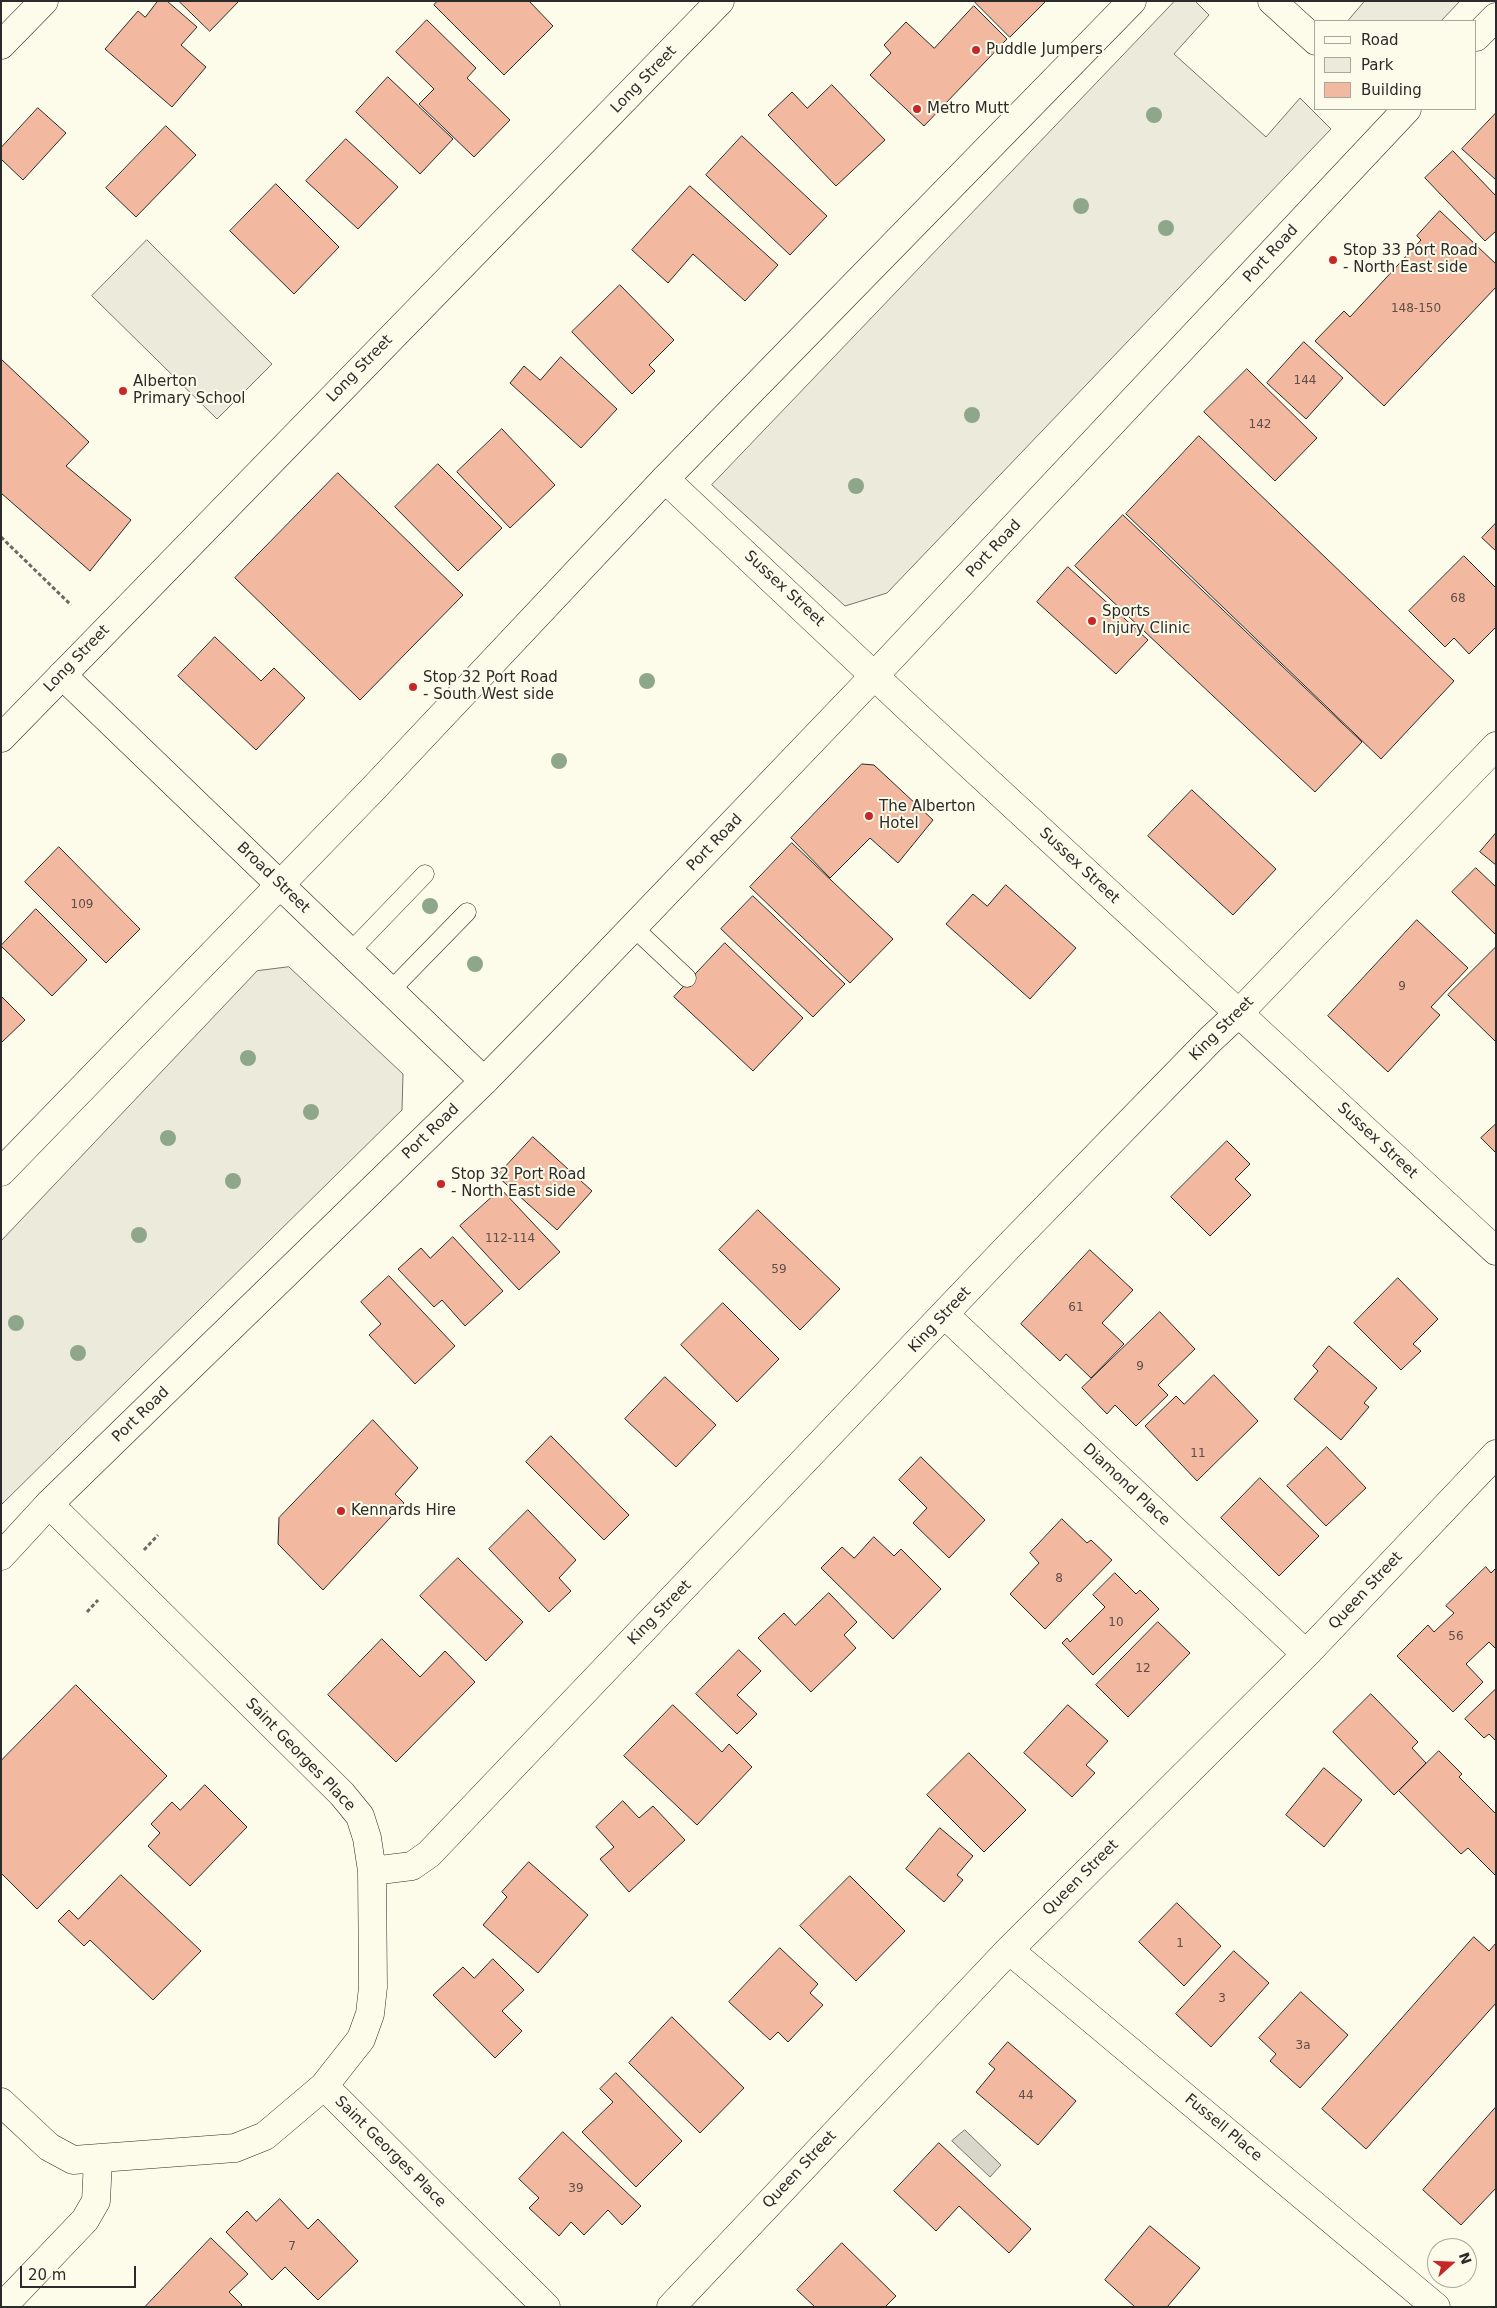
<!DOCTYPE html>
<style>
body{margin:0}
#map{position:relative;width:1497px;height:2308px;overflow:hidden;background:#fdfbea;font-family:"DejaVu Sans",sans-serif}
canvas{display:block}
.frame{position:absolute;inset:0;border:2px solid #2b2b2b;pointer-events:none}
.legend{position:absolute;left:1314px;top:20px;width:162px;height:90px;box-sizing:border-box;background:#fdfbea;border:1px solid #a9a89e;margin:0;padding:6px 9px;list-style:none;font-size:15px;color:#2b2b2b}
.legend li{display:flex;align-items:center;gap:10px;height:25px}
.legend b{width:25px;border:1px solid #a9a89e}
.north{position:absolute;left:1427px;top:2238px;width:50px;height:50px;box-sizing:border-box;background:#fdfbea;border:1px solid #a9a89e;border-radius:50%;rotate:70deg;font-size:14px;font-weight:700;line-height:20px;text-align:center;color:#2b2b2b}
.north::after{content:'';display:block;margin:auto;width:18px;height:22px;background:#c62828;clip-path:polygon(50% 0,100% 100%,50% 72%,0 100%)}
.scale{position:absolute;left:20px;top:2266px;width:116px;height:22px;box-sizing:border-box;border:2px solid #2b2b2b;border-top:0;padding-left:6px;font-size:15px;line-height:18px;white-space:nowrap;color:#2b2b2b;-webkit-text-stroke:4px #fdfbea;paint-order:stroke}
</style>
<div id="map">
<canvas width="1497" height="2308"></canvas>
<div class="frame"></div>
<ul class="legend">
<li><b style="height:6px;background:#fdfbea"></b>Road</li>
<li><b style="height:14px;background:#ecebdb"></b>Park</li>
<li><b style="height:14px;background:#f2b8a0"></b>Building</li>
</ul>
<div class="north">N</div>
<div class="scale">20 m</div>
</div>
<script>
const g = document.querySelector('canvas').getContext('2d');
g.lineJoin = 'round';
function fill(path, color) { g.fillStyle = color; g.fill(path, 'evenodd'); }
function stroke(path, color, width, dash) { g.strokeStyle = color; g.lineWidth = width; g.lineCap = dash ? 'butt' : 'round'; g.setLineDash(dash || []); g.stroke(path); }
function write(font, color, halo, rows, align = 'center') {
  g.font = font + ' "DejaVu Sans",sans-serif'; g.lineWidth = 4; g.setLineDash([]); g.textBaseline = 'middle'; g.strokeStyle = halo; g.fillStyle = color; for (const [text, x, y, turn = 0] of rows) {
    g.save(); g.translate(x, y); g.rotate((+turn || 0) * Math.PI / 180); g.textAlign = isNaN(turn) ? turn : align; if (halo) g.strokeText(text, 0, 0); g.fillText(text, 0, 0); g.restore();
  }
}
const green = new Path2D(`
 M1175 1H1195L1209 15 1174 54 1266 137 1300 98 1331 129 887 593 845 606 712 485Z
 M1365 1H1460L1441 21H1348Z
 M147 240 272 364 217 419 92 296Z
 M289 967 403 1074 402 1110 1 1505V1241L257 971Z`);
fill(green, '#ecebdb');
stroke(green, '#74746e', 1);
const water = new Path2D(`
 M965 2130 1001 2165 990 2177 952 2141Z`);
fill(water, '#d8d7c9');
stroke(water, '#74746e', 1);
const building = new Path2D(`
 M158 1H167L197 27 181 45 206 67 172 107 105 49 138 11 145 17Z
 M179 1H239L210 31Z
 M438 1H529L553 26 504 75 434 5Z
 M974 1H1046L1010 37Z
 M974 6 1007 39 924 126 870 75 891 53 884 45 906 22 934 48Z
 M427 20 476 68 467 78 510 120 474 157 419 104 434 89 396 52Z
 M388 77 453 139 420 174 356 112Z
 M832 85 885 140 836 186 768 115 792 92 807 108Z
 M38 108 66 133 23 180 1 159V148Z
 M1496 113V180L1462 149Z
 M166 126 196 155 136 217 106 188Z
 M742 136 827 216 790 255 706 175Z
 M346 139 398 187 358 229 306 181Z
 M1453 151 1496 196V231L1485 241 1425 178Z
 M276 184 339 247 294 294 230 231Z
 M690 186 778 265 745 301 693 254 668 283 632 250Z
 M1440 211 1496 264V287L1384 406 1315 341 1344 311 1350 317 1421 240 1417 236Z
 M620 285 674 340 649 365 655 371 632 394 572 332Z
 M1304 342 1343 378 1306 419 1267 383Z
 M561 357 617 409 581 448 510 383 524 366 540 380Z
 M1 359 89 442 66 466 131 520 90 571 1 493Z
 M1247 369 1317 438 1275 481 1204 412Z
 M502 429 555 485 510 528 457 472Z
 M1199 436 1454 681 1381 759 1126 514Z
 M438 464 502 528 458 571 395 507Z
 M338 473 463 595 360 700 235 578Z
 M1123 515 1362 742 1315 792 1075 566Z
 M1496 523V551L1482 538Z
 M1464 556 1496 588V627L1469 654 1454 638 1445 647 1409 611Z
 M1068 567 1148 640 1116 674 1037 602Z
 M215 637 261 681 274 668 305 698 256 750 178 676Z
 M862 764 874 765 933 820 898 863 870 838 830 878 791 838Z
 M1192 790 1276 869 1233 915 1148 836Z
 M1496 833V865L1480 852Z
 M792 843 893 939 850 983 750 887Z
 M59 847 140 929 106 963 25 882Z
 M1476 868 1496 887V935L1452 892Z
 M1006 885 1076 948 1030 999 946 924 973 894 987 906Z
 M753 896 845 984 813 1017 721 929Z
 M36 909 87 960 52 996 1 946Z
 M1417 920 1468 968 1431 1007 1440 1015 1388 1072 1328 1016Z
 M725 943 803 1018 753 1071 674 997Z
 M1496 947V1042L1448 995Z
 M1 996 25 1020 1 1043Z
 M1496 1124V1153L1481 1138Z
 M533 1137 592 1191 557 1230 497 1176Z
 M1227 1141 1250 1164 1235 1179 1251 1195 1210 1236 1171 1197Z
 M501 1189 560 1252 519 1290 460 1226Z
 M758 1210 840 1289 800 1330 719 1250Z
 M453 1237 503 1291 465 1326 442 1300 434 1307 398 1269 421 1248 430 1258Z
 M1090 1250 1133 1290 1102 1323 1124 1344 1091 1378 1066 1354 1060 1361 1021 1324Z
 M389 1276 455 1346 415 1384 369 1335 381 1324 361 1302Z
 M1398 1278 1438 1319 1413 1344 1421 1351 1401 1370 1354 1323Z
 M723 1303 779 1359 737 1402 681 1345Z
 M1160 1312 1195 1349 1158 1385 1168 1395 1136 1426 1115 1405 1107 1414 1082 1388Z
 M1329 1346 1377 1388 1364 1403 1369 1407 1341 1440 1294 1399 1318 1371 1313 1366Z
 M1214 1375 1258 1421 1197 1481 1145 1426 1176 1396 1184 1404Z
 M665 1377 716 1425 676 1467 625 1419Z
 M373 1420 418 1468 395 1494 404 1503 323 1590 278 1544 279 1518Z
 M551 1436 629 1515 604 1540 526 1462Z
 M1327 1447 1366 1488 1326 1526 1287 1486Z
 M921 1457 985 1520 949 1558 913 1523 927 1508 899 1480Z
 M1260 1478 1319 1536 1279 1576 1221 1518Z
 M528 1510 576 1560 559 1578 571 1591 549 1612 489 1549Z
 M1062 1519 1087 1543 1091 1540 1112 1560 1045 1629 1010 1594 1039 1563 1030 1553Z
 M874 1537 894 1556 901 1549 941 1589 893 1639 821 1568 842 1547 854 1558Z
 M458 1558 523 1622 486 1661 420 1596Z
 M1486 1567 1491 1573 1496 1568V1649L1489 1642 1466 1664 1483 1682 1453 1712 1397 1656 1428 1625 1434 1632 1454 1613 1446 1606Z
 M1115 1573 1136 1594 1140 1590 1159 1609 1093 1675 1062 1643 1067 1638 1070 1642 1105 1607 1093 1595Z
 M829 1593 857 1622 844 1635 856 1648 811 1692 758 1638 784 1613 795 1625Z
 M1158 1622 1190 1653 1128 1717 1096 1685Z
 M382 1639 420 1677 445 1651 475 1682 396 1762 328 1695Z
 M739 1650 761 1671 737 1695 757 1714 737 1734 696 1694Z
 M76 1685 167 1776 37 1909 1 1873V1761Z
 M1496 1689V1741L1489 1734 1484 1738 1465 1719Z
 M1371 1694 1418 1742 1412 1748 1426 1763 1394 1795 1333 1732Z
 M673 1705 722 1752 729 1744 752 1767 697 1825 624 1756Z
 M1068 1705 1108 1741 1086 1765 1095 1773 1072 1797 1024 1753Z
 M1439 1751 1462 1774 1459 1777 1496 1814V1876L1468 1848 1461 1854 1399 1791Z
 M969 1753 1026 1810 984 1852 927 1795Z
 M1324 1768 1362 1800 1324 1847 1286 1815Z
 M205 1785 247 1827 190 1886 148 1846 160 1833 151 1824 172 1802 180 1810Z
 M623 1801 639 1818 653 1806 685 1840 629 1892 600 1859 614 1847 596 1827Z
 M940 1828 973 1856 957 1875 963 1880 944 1902 906 1869Z
 M529 1862 588 1915 538 1973 483 1925 507 1897 502 1892Z
 M121 1875 201 1951 153 2000 90 1940 84 1946 58 1921 69 1910 78 1919Z
 M850 1876 905 1931 856 1981 800 1926Z
 M1177 1903 1221 1946 1184 1986 1139 1942Z
 M1474 1937 1489 1951 1496 1943V2003L1366 2149 1322 2109Z
 M780 1948 818 1984 810 1993 823 2005 788 2042 778 2032 770 2040 729 2002Z
 M1234 1951 1269 1983 1211 2047 1176 2014Z
 M493 1959 524 1990 502 2011 522 2031 495 2058 433 1995 463 1967 474 1978Z
 M1301 1992 1348 2035 1300 2088 1270 2061 1276 2054 1259 2038Z
 M672 2017 744 2088 700 2133 629 2063Z
 M1008 2042 1076 2101 1038 2145 976 2092 995 2069 989 2064Z
 M616 2073 682 2141 636 2187 582 2132 613 2102 600 2089Z
 M1496 2107V2188L1461 2225 1423 2190Z
 M563 2132 641 2206 622 2225 608 2210 584 2235 571 2222 559 2236 529 2208 539 2198 519 2179Z
 M939 2143 1031 2229 1009 2253 959 2206 936 2231 894 2191Z
 M280 2199 308 2229 318 2219 358 2261 318 2300 285 2267 272 2280 226 2232 247 2211 256 2221Z
 M1150 2226 1200 2268 1167 2307H1135L1105 2280Z
 M211 2238 248 2274 229 2292 242 2305 240 2307H145Z
 M842 2243 896 2296 885 2307H815L797 2290Z`);
fill(building, '#f2b8a0');
stroke(building, '#2b2b2b', 1);
const lane = new Path2D(`
 M633 927 687 978
 M350 952 425 874
 M390 991 467 912`);
const street = new Path2D(`
 M1 45 44 1
 M665 479 918 717 1496 1251
 M62 675 484 1081
 M1 738 720 1
 M945 1315 1306 1654
 M372 1871 412 1866 429 1854 1009 1246 1211 1039 1239 1013 1496 746
 M1009 1950 1436 2307
 M324 2086 546 2307
 M1 2102 49 2147 73 2160 235 2148 265 2136 324 2086 361 2039 370 2014 373 1987 372 1871 367 1838 360 1816 342 1794 49 1504
 M2 2307 85 2220 96 2201 98 2160
 M671 2307 1009 1950 1306 1654 1496 1454`);
const highway = new Path2D(`
 M1272 1 1316 41
 M1476 37 1496 17
 M1 1172 373 789 665 479 1132 1
 M1 1556 49 1504 484 1081 572 991 875 675 1407 109`);
stroke(lane, '#2b2b2b', 19);
stroke(street, '#2b2b2b', 29);
stroke(highway, '#2b2b2b', 29);
stroke(new Path2D(`
 M1 537 71 605
 M144 1550 158 1535
 M87 1612 98 1600`), '#6a6964', 3, [4, 2.5]);
stroke(lane, '#fdfbea', 18);
stroke(street, '#fdfbea', 28);
stroke(highway, '#fdfbea', 28);
g.fillStyle = '#8ea78a';
for (const [x, y] of [
 [1154,115],
 [1081,206],
 [1166,228],
 [972,415],
 [856,486],
 [647,681],
 [559,761],
 [430,906],
 [475,964],
 [248,1058],
 [311,1112],
 [168,1138],
 [233,1181],
 [139,1235],
 [16,1323],
 [78,1353]
]) { g.beginPath(); g.arc(x, y, 8, 0, 2 * Math.PI); g.fill(); }
for (const [x, y, r, color] of [
 [976,50,5,"#c62828"],
 [917,109,5,"#c62828"],
 [1333,260,5,"#c62828"],
 [123,391,5,"#c62828"],
 [1092,621,5,"#c62828"],
 [413,687,5,"#c62828"],
 [869,816,5,"#c62828"],
 [441,1184,5,"#c62828"],
 [341,1511,5,"#c62828"]
]) { const dot = new Path2D(); dot.arc(x, y, r, 0, 2 * Math.PI); g.fillStyle = color; g.fill(dot); stroke(dot, '#fdfbea', 2); }
write('12px', '#5d4e48', null, [
 ["148-150",1416,309],
 ["144",1305,381],
 ["142",1260,425],
 ["68",1458,599],
 ["109",82,905],
 ["9",1402,987],
 ["112-114",510,1239],
 ["59",779,1270],
 ["61",1076,1308],
 ["9",1140,1367],
 ["11",1198,1454],
 ["8",1059,1579],
 ["10",1116,1623],
 ["56",1456,1637],
 ["12",1143,1669],
 ["1",1180,1944],
 ["3",1222,1999],
 ["3a",1303,2046],
 ["44",1026,2096],
 ["39",576,2189],
 ["7",292,2247]
]);
write('15px', '#2b2b2b', '#fdfbea', [
 ["Puddle Jumpers",986,50],
 ["Metro Mutt",927,109],
 ["Stop 33 Port Road",1343,251],
 ["- North East side",1343,268],
 ["Alberton",133,382],
 ["Primary School",133,399],
 ["Sports",1102,612],
 ["Injury Clinic",1102,629],
 ["Stop 32 Port Road",423,678],
 ["- South West side",423,695],
 ["The Alberton",879,807],
 ["Hotel",879,824],
 ["Stop 32 Port Road",451,1175],
 ["- North East side",451,1192],
 ["Kennards Hire",351,1511]
], 'left');
write('15px', '#2b2b2b', '#fdfbea', [
 ["Long Street",644,80,-46],
 ["Port Road",1271,254,-47],
 ["Long Street",360,369,-46],
 ["Port Road",994,549,-47],
 ["Sussex Street",784,589,43],
 ["Long Street",77,659,-46],
 ["Port Road",715,843,-46],
 ["Sussex Street",1079,866,43],
 ["Broad Street",273,878,44],
 ["King Street",1222,1029,-45],
 ["Port Road",431,1132,-44],
 ["Sussex Street",1377,1141,43],
 ["King Street",940,1320,-47],
 ["Port Road",141,1415,-44],
 ["Diamond Place",1126,1485,43],
 ["Queen Street",1366,1591,-47],
 ["King Street",660,1613,-46],
 ["Saint Georges Place",300,1755,46],
 ["Queen Street",1081,1878,-45],
 ["Fussell Place",1223,2128,40],
 ["Saint Georges Place",390,2152,45],
 ["Queen Street",800,2170,-47]
]);
</script>
